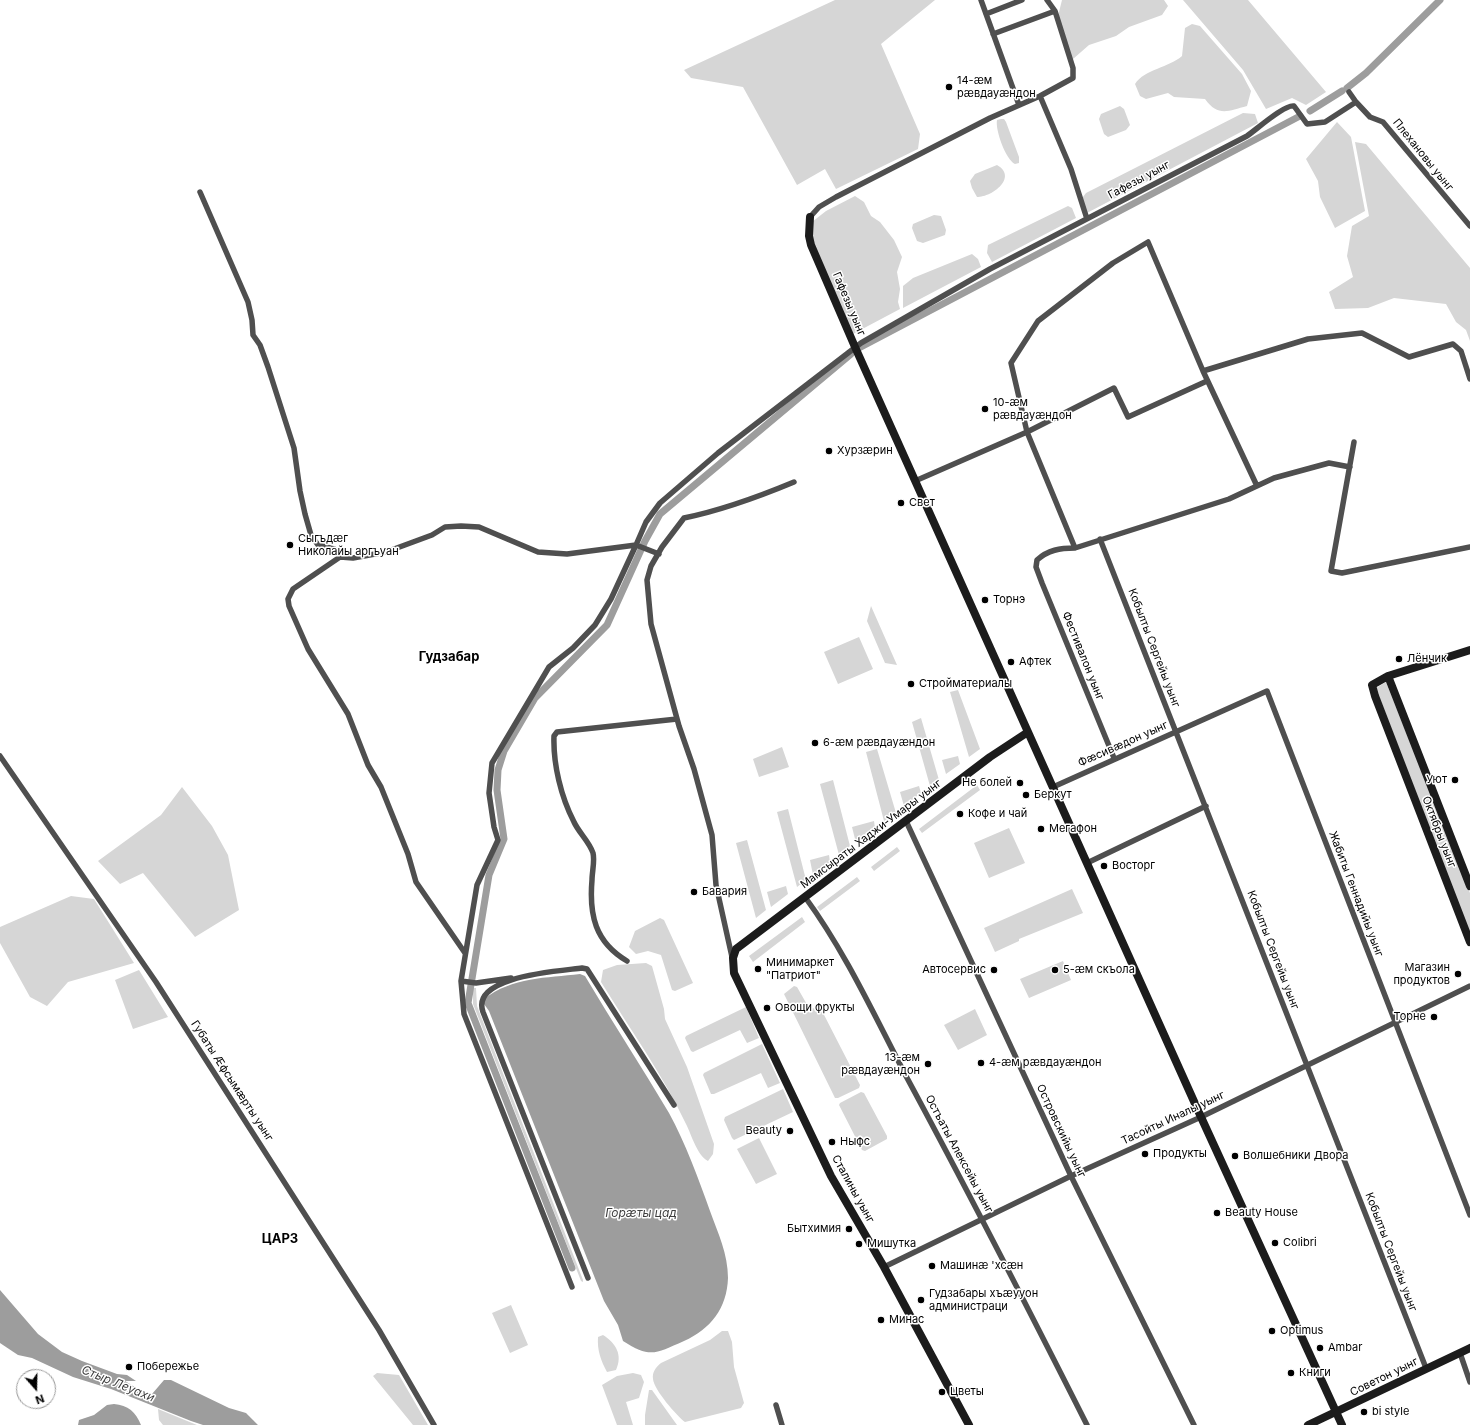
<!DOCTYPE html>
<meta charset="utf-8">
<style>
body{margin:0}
#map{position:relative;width:1470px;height:1425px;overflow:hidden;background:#fff;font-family:Inter,sans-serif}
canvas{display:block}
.north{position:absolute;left:16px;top:1369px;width:40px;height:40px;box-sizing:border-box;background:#fff;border:1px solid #999;border-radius:50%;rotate:160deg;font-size:11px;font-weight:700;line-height:16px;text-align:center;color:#000}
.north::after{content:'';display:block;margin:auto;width:14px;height:18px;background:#000;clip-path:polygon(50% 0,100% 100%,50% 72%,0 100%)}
</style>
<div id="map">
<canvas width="1470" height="1425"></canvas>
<div class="north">N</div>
</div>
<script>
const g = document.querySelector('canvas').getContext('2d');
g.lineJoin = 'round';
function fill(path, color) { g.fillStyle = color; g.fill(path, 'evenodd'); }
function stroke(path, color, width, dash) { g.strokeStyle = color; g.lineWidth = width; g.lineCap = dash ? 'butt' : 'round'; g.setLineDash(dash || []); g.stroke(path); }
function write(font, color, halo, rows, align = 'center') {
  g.font = font + ' Inter,sans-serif'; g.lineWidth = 3; g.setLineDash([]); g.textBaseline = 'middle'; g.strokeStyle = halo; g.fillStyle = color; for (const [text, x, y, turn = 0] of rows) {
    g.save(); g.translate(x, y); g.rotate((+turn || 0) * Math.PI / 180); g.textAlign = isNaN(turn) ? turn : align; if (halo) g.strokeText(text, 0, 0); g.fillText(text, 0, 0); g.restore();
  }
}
fill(new Path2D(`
 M835 0H935L881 44 920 134 918 149 836 189 825 169 797 185 743 87 691 78 684 70Z
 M1062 0H1164L1168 6 1162 15 1129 27 1116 36 1089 45 1073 59 1069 55 1057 20Z
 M1183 0H1248L1326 92 1306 105 1292 98 1266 109 1243 70Z
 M1192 24 1200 26 1242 74 1251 91 1247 106C1228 111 1218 117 1205 99L1174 97 1168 93 1146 99 1140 96 1135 84C1145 69 1168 68 1182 56L1185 28Z
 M1120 106 1124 109 1130 125 1126 130 1108 137 1104 134 1099 119 1101 114Z
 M1243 113 1255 114 1258 123 1085 214 1080 201 1086 193Z
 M1001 119H1004L1006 122 1019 157V163L1015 164C1006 160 995 130 997 120Z
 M1337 122 1351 137 1365 211 1335 228 1320 197 1318 181 1306 159Z
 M1355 142 1366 144 1470 268V341L1466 330 1456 322 1446 304 1394 298 1368 308 1335 309 1329 292 1353 277 1347 256 1352 226 1369 216Z
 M997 165C1018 177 993 197 977 197L972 188 970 181 975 174Z
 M855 196 864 202 871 216 880 222 894 240 902 257 897 272 900 289 898 302 900 309 851 335 808 246 812 222 826 211Z
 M1068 206 1072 208 1076 218 992 262 987 253 988 245Z
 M934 215 941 216 946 230 945 235 923 243 917 241 912 228 913 224Z
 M972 254 978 259 981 267 903 308V286L913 278Z
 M871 606 897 665 885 663 867 621Z
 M859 637 873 669 838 684 824 652Z
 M1386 682 1470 893V934L1376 688Z
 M958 690 980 749 969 757 950 692Z
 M921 718 939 780 930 786 912 722Z
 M782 747 789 767 759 777 753 759Z
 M877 749 896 813 884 821 866 752Z
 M958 756 960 764 946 774 942 760Z
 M833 780 850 846 839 855 820 784Z
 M977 785 980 790 922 833 919 829Z
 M919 786 921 793 904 806 900 792Z
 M182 787 212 826 228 855 239 910 195 937 143 873 120 884 98 861 161 815Z
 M788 809 806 880 797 887 777 812Z
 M874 821 875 828 856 843 852 827Z
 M1009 828 1025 863 989 878 974 843Z
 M747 840 766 910 756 918 736 843Z
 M897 847 900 851 874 871 871 867Z
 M829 855 830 862 813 875 810 860Z
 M857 877 860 881 820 911 817 907Z
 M786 886 788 894 771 907 767 892Z
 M1072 889 1083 913 1019 939V941L995 952 984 928Z
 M71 896 94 899 134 963 68 982 47 1006 30 997 0 943V927Z
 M802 917 805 922 753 962 749 956Z
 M660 918 664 920 693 983 675 991 672 990 661 955 648 951 636 954 629 947 635 931Z
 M1063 961 1071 980 1029 998 1020 979Z
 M646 963 652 966 664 1009 665 1019 687 1067 714 1144 713 1154 708 1161C697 1155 692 1136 686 1124 663 1075 630 1029 601 982L603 970 617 965Z
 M139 970 168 1017 133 1029 115 980Z
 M794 986 797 987 809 1008 821 1009 860 1085 859 1088 838 1098H835L784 994Z
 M473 988H476L477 1006 583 1280V1282L581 1281 473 1004Z
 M746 1007 759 1038 747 1043 740 1030 693 1052 691 1051 685 1038 686 1036Z
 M975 1009 987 1035 958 1050 944 1025Z
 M762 1044 780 1083 768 1088 761 1073 714 1094H711L703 1075 704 1073Z
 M783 1089 793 1112 734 1140 732 1138 724 1120 725 1117Z
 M861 1092 864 1093 887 1136V1139L865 1151 862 1150 839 1105 840 1103Z
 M759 1138 777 1174 756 1184 737 1149Z
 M511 1305 528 1345 510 1353 492 1313Z
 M722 1331H728L732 1342 734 1367 744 1403 741 1408 685 1422C677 1416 654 1390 653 1379 652 1372 656 1367 661 1363L710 1340Z
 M603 1335C616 1343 623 1355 616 1370L607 1372C601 1361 597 1350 598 1337Z
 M377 1373 399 1375 428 1425H413L373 1376Z
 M633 1373 641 1375 644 1382 639 1398 626 1402 633 1425H617L602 1385 617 1376Z
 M649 1390H652L677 1425H645V1415Z
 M158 1409 197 1425H163L159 1420Z`), '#d6d6d6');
fill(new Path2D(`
 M580 974 585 976C612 1022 642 1067 669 1113 685 1142 699 1180 710 1211 718 1233 728 1254 728 1278 727 1308 711 1329 684 1341 656 1353 651 1359 623 1341L618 1325 604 1301 489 1011 484 1004V999C512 977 547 978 580 974Z
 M0 1290 38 1334 62 1352 82 1361 117 1374 127 1375 136 1381H125L146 1394H152L164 1380H171L229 1408 246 1413 258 1425H203L191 1421 111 1389 73 1377 32 1358 18 1355 0 1343Z
 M114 1404C128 1405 136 1412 141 1425H78L79 1420 94 1415 107 1405Z`), '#9d9d9d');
stroke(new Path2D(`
 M1347 88 1366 73 1440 0
 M1310 111 1342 91
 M859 348 1300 116
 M572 1268 468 1003 489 875 504 839 497 790 498 770 504 751 535 698 607 625 645 541 660 514 851 354`), '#9d9d9d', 7);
stroke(new Path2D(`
 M981 0 1019 105
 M986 14 1022 0
 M993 34 1055 11
 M1040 96 1071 169 1087 219
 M1356 102 1370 117 1383 122 1470 226
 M200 192 248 302 252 320 253 335 260 345 268 367 294 448 300 491 305 514 311 535 318 545 334 549 340 557 353 558 386 552 432 535 445 527 461 526 479 527 538 552 567 554 636 545
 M810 217 819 207 836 197 990 118 1040 96 1073 78V68L1055 11 1047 0
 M1203 371 1308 339 1362 333 1409 357 1453 344 1461 351 1470 379
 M1354 442 1331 571 1342 573 1470 547
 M915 481 1027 432 1114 388 1128 417 1207 381
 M1100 539 1426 1368
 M1075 548 1027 432 1011 363 1038 321 1113 263 1148 242 1203 371 1257 486
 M659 554 636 545 646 522 660 503 718 453 861 343 990 269 1247 136C1257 129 1285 104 1294 106L1307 124 1325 122 1356 102 1349 92
 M340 557 293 589 288 599 289 606 308 649 348 714 368 765 381 787 408 854 416 882 465 953
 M0 756 156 982 379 1330 434 1425
 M1114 758 1042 583 1036 567 1037 560C1048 550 1060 548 1075 548L1229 499 1274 478 1329 463 1350 467
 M1053 787 1267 691 1470 1215
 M906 821 1071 1176 1194 1425
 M1087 863 1206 806
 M805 897C846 953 874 1015 906 1076 968 1191 1028 1308 1087 1425
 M732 957 716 885 712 835 694 769 679 726 651 624 647 580 651 566 662 547 684 518C723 510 758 497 794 482
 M627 961C595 942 589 915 592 880 592 872 595 861 593 853 589 841 579 833 574 822 561 797 553 764 554 736L557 732 677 719
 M461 981 476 983 511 978
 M884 1267 1071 1176 1201 1117 1470 986
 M588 1278 483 1012C470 976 560 971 582 968L587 969 674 1105
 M572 1287 464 1014 461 981 477 885 498 840 494 827 489 793 492 763 549 667 573 648 595 625 611 599 636 545
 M1460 1353 1470 1382
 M776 1405 782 1425`), '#4f4f4f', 5.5);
stroke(new Path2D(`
 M810 217 809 236 811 245 855 347 1201 1117 1342 1425
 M1470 650 1388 676 1372 685 1375 696 1470 942
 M1388 676 1470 886
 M969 1425 884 1267 831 1176 734 973 733 958 736 949 990 757 1028 732
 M1308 1425 1470 1348`), '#1c1c1c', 8);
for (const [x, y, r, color] of [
 [949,87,4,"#000"],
 [985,409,4,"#000"],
 [829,451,4,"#000"],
 [901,503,4,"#000"],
 [290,545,4,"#000"],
 [985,600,4,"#000"],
 [1399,659,4,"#000"],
 [1011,662,4,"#000"],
 [911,684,4,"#000"],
 [815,743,4,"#000"],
 [1455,780,4,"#000"],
 [1020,783,4,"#000"],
 [1026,795,4,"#000"],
 [960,814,4,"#000"],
 [1041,829,4,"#000"],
 [1104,866,4,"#000"],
 [694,892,4,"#000"],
 [758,969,4,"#000"],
 [994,970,4,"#000"],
 [1055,970,4,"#000"],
 [1458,974,4,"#000"],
 [767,1008,4,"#000"],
 [1434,1017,4,"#000"],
 [981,1063,4,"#000"],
 [928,1064,4,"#000"],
 [790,1131,4,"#000"],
 [832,1142,4,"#000"],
 [1145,1154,4,"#000"],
 [1235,1156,4,"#000"],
 [1217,1213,4,"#000"],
 [849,1229,4,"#000"],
 [1275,1243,4,"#000"],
 [859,1244,4,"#000"],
 [932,1266,4,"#000"],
 [921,1300,4,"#000"],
 [881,1320,4,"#000"],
 [1272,1331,4,"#000"],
 [1320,1348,4,"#000"],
 [129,1367,4,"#000"],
 [1291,1373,4,"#000"],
 [942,1392,4,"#000"],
 [1364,1412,4,"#000"]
]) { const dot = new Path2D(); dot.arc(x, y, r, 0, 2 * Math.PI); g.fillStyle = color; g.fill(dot); stroke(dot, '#fff', 1.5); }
write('11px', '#000', '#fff', [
 ["14-æм",957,81],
 ["рӕвдауӕндон",957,94],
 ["10-æм",993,403],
 ["рӕвдауӕндон",993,416],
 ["Хурзæрин",837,451],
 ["Свет",909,503],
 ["Сыгъдæг",298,539],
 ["Николайы аргъуан",298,552],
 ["Торнэ",993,600],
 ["Лёнчик",1407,659],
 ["Афтек",1019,662],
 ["Стройматериалы",919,684],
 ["6-æм рӕвдауӕндон",823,743],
 ["Уют",1447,780,"right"],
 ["Не болей",1012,783,"right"],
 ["Беркут",1034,795],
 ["Кофе и чай",968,814],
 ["Мегафон",1049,829],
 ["Восторг",1112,866],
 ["Бавария",702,892],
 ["Минимаркет",766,963],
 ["\"Патриот\"",766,976],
 ["Магазин",1450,968,"right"],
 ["продуктов",1450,981,"right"],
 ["Автосервис",986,970,"right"],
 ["5-æм скъола",1063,970],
 ["Овощи фрукты",775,1008],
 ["Торне",1426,1017,"right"],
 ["13-æм",920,1058,"right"],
 ["рӕвдауӕндон",920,1071,"right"],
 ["4-æм рӕвдауӕндон",989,1063],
 ["Beauty",782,1131,"right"],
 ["Ныфс",840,1142],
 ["Продукты",1153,1154],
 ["Волшебники Двора",1243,1156],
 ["Beauty House",1225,1213],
 ["Бытхимия",841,1229,"right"],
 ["Colibri",1283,1243],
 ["Мишутка",867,1244],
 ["Машинæ 'хсæн",940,1266],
 ["Гудзабары хъæууон",929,1294],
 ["администраци",929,1307],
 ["Минас",889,1320],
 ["Optimus",1280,1331],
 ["Ambar",1328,1348],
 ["Побережье",137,1367],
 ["Книги",1299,1373],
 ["Цветы",950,1392],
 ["bi style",1372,1412]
], 'left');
write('11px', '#000', '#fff', [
 ["Плехановы уынг",1423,155,51],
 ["Гафезы уынг",1139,180,-28],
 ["Гафезы уынг",849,304,67],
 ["Кобылты Сергейы уынг",1154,648,69],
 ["Фестивалон уынг",1083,656,68],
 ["Фæсивæдон уынг",1123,744,-24],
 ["Октябры уынг",1439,832,69],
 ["Мамсыраты Хаджи-Умары уынг",871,834,-37],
 ["Жабиты Геннадийы уынг",1356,894,69],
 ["Кобылты Сергейы уынг",1273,950,69],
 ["Губаты Æфсымæрты уынг",232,1081,57],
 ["Тасойты Иналы уынг",1173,1118,-25],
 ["Островскийы уынг",1061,1131,65],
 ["Остъаты Алексейы уынг",959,1154,62],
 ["Сталины уынг",853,1189,61],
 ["Кобылты Сергейы уынг",1391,1252,69],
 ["Советон уынг",1384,1377,-26]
]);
write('italic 12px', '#3e3e3e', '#fff', [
 ["Горӕты цад",641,1213],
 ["Стыр Леуахи",118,1384,22]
]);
write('bold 13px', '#000', '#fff', [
 ["Гудзабар",449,657],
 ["ЦАРЗ",280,1239]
]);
</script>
